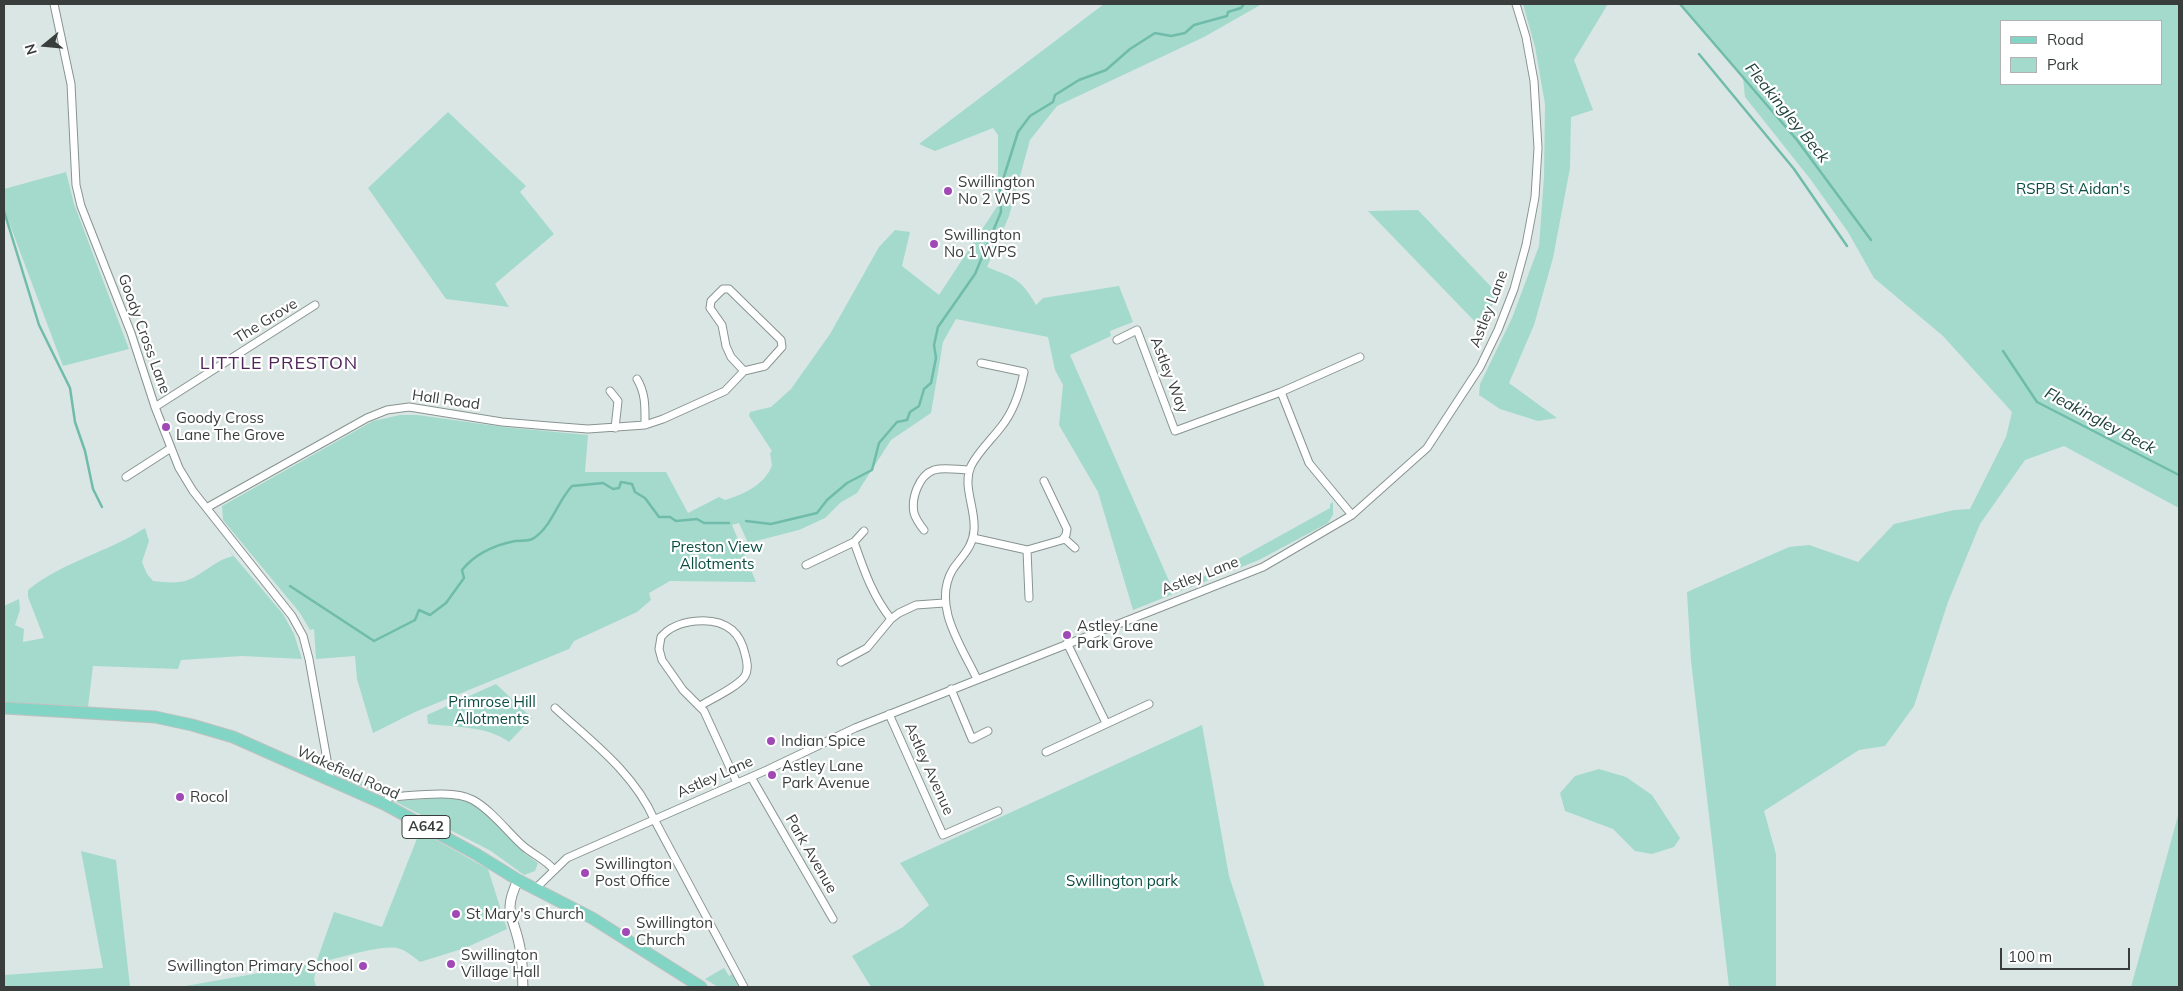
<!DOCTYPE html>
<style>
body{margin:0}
#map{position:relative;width:2183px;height:991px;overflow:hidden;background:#dae6e3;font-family:Mulish,sans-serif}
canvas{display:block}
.frame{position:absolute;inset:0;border:5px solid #393e3d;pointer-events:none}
.legend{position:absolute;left:2000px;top:20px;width:162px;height:65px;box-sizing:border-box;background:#fff;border:1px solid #b0b2b1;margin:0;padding:6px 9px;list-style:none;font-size:15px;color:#393e3d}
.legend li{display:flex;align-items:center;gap:10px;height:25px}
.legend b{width:25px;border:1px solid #b0b2b1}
.north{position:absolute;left:20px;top:20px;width:50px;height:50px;-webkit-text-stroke:4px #fff;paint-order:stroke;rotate:253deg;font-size:14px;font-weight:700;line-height:20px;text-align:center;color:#393e3d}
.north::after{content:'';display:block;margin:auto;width:18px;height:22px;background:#393e3d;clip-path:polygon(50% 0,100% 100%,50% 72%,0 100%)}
.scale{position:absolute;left:2000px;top:948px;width:130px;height:22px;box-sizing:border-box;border:2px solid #393e3d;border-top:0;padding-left:6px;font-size:15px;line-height:18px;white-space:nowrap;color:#393e3d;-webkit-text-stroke:4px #fff;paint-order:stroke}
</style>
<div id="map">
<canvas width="2183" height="991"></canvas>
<div class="frame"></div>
<ul class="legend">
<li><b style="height:6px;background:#82d5c5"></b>Road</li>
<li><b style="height:14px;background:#a4dacc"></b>Park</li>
</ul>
<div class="north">N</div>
<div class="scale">100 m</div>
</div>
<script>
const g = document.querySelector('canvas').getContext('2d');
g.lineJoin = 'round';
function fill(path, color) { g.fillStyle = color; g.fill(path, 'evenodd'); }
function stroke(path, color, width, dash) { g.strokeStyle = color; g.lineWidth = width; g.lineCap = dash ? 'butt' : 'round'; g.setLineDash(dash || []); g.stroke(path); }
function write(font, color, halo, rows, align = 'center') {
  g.font = font + ' Mulish,sans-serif'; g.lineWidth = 4.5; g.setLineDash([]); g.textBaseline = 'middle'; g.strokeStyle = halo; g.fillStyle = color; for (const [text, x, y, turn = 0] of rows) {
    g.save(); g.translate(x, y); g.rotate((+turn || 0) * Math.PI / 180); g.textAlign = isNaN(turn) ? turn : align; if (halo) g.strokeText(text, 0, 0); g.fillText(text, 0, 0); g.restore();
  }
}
fill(new Path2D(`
 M1104 4H1262L1204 37 1057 106 1030 140 1009 216 987 267C1014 278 1021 278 1036 305L1043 298 1119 286 1133 322 1110 331 1111 336 1070 355 1173 590 1220 569 1330 508V504L1333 502V515L1328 523 1259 560 1133 610 1098 492 1059 425 1063 385 1055 370 1048 337 956 319 943 342 931 413 891 440 857 493 840 503 825 518 799 530 748 543 739 523 732 525 756 582 670 581 649 593 651 600 637 612 574 641 569 649 415 712 373 733 357 679 355 656 316 659 314 629 310 630 300 613 223 520 222 506 373 421 400 415H418L503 427 588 435 585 472H666L688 513 719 497 725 500C743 495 766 484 772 465L770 453 772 451 749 416 750 412 771 407 791 389 830 334 879 247 895 230 910 232 902 266 939 295 998 205V135L993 128 935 151 919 144Z
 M1523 4H1608L1574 60 1593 110 1571 117 1570 168 1553 258 1534 325 1509 383 1557 418 1538 421 1500 409 1479 395 1480 384 1512 318 1539 246 1544 177 1545 104 1535 47Z
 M1681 4H2179V508L2064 446 2025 460 1980 524 1948 602 1914 706 1885 746 1859 750 1764 811 1776 854V987H1729L1691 661 1687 592 1789 547 1809 545 1858 562 1894 524 1954 510 1970 509 2006 437 2012 412 1943 336 1874 278 1848 232 1811 180 1745 97 1743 78ZM2002 21H2162V84H2002Z
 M448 112 526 186 520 192 554 234 495 284 509 307 446 299 368 188Z
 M66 172 74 204 129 349 63 366 4 209V189Z
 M1418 210 1497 293 1483 330 1368 211Z
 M145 528 149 541 142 562 147 574 153 581C165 582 177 584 188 580 204 574 215 560 233 556L227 548 283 614 294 634 302 659 242 656 181 660 178 669 93 666 88 707 4 702V606L19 599 20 610 15 625 24 629 23 642 44 638 28 597V590C62 562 108 552 145 528Z
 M496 684 532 718 509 742C488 726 454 727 428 724L427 715Z
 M1202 725 1229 876 1265 987H871L852 956 903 927 929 905 900 863Z
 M1599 769 1626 777 1652 795 1680 838 1674 847 1652 854 1635 851 1613 829 1565 811 1560 793 1575 776Z
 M347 774 349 777 376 786 377 792 345 780 344 777Z
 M442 798 461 799 473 803 525 851 524 853 538 863 535 871 524 875 491 851 394 801Z
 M2179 812V987H2131Z
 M420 831 488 869 507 929 465 948 420 962C414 957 406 950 397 948 379 945 337 959 317 963L314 979 316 987H180L316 963 334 912 382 927Z
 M81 851 116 860 130 987H4V975L103 968Z
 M724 968 729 976 732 974 739 987H718L705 979Z`), '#a4dacc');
stroke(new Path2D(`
 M1680 4 1797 140 1871 240
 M1699 54 1794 169 1847 246
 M4 211 39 325 70 388 75 422 85 451 93 489 102 507
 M2003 351 2037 402 2179 475
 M746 521 771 524 817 513 827 500 847 483 872 470 879 443 897 422 907 420 910 412 919 406 924 389 931 383 936 358 934 345 938 327 975 274 1001 212 1000 189 1018 132 1030 116 1053 102 1055 95 1079 80 1106 70 1130 49 1155 33 1171 36 1185 33 1194 25 1227 16 1228 12 1241 8 1244 4
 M290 586 374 641 415 620 419 610 430 615 446 603 464 578 462 570C475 554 495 545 515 541 521 540 529 542 534 538 552 526 557 502 572 486L603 483 613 489 619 488 621 482 632 484 635 492 645 498 659 517H670L676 521 697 519 704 523H729`), '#70bcaa', 2.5);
const minor = new Path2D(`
 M54 4 71 84 76 185 81 206 131 333 155 407 179 468 193 491 292 616 303 636 309 659 331 782
 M1117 340 1137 330 1175 431 1281 392 1309 463 1352 515
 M637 379C646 394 645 408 645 425
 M610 391 618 401 615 428
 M1281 392 1360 357
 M155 407 315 305
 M126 477 171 448
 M208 507 367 418 387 410 409 407 502 422 549 426 588 429 645 425 663 419 725 391 744 371 765 366 782 347 781 340 729 289H723L711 301 710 308 722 325 726 346 731 357 744 371
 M924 530C920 525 916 520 914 513 911 498 919 475 934 470 945 467 958 470 969 470
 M973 538 1027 550 1062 540 1066 535 1067 529 1044 481
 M1064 538 1075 548
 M854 542 864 531
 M1027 550 1029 598
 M806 565 854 542C864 570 872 595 891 619
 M1067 643 1106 723
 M841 662 867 648 891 619 899 613 916 605 944 603
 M977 679C962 647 931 605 953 569 962 556 973 547 974 530 976 509 962 486 971 466 978 452 991 440 1001 427 1014 411 1020 392 1024 372L981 363
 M951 689 972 739 988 731
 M700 706C711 699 738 687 745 676 749 669 747 661 745 654 743 645 739 636 732 630 714 615 676 619 661 637L659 649 662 660 683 690 704 711 737 783
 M555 708C592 742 634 773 654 819L744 987
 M889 714 943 835 998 811
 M1046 752 1149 704
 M751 777 833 919
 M384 804 390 797C412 796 454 789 473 800 491 810 506 830 521 844 531 854 546 859 554 870
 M535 889 567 858 767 770 855 728 1263 567 1352 515 1427 448 1480 367 1498 330 1514 289 1526 245 1535 197 1538 148 1534 81 1526 37 1516 4`);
const tertiary = new Path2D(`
 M518 880C502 914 514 915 520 948 523 961 522 974 523 987`);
const primary = new Path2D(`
 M4 708 155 717 192 725 233 737 384 804 476 854 518 880 592 918 701 987`);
stroke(minor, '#889491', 9);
stroke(tertiary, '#889491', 11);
stroke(primary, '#c0c1c1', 13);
stroke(minor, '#fff', 7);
stroke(tertiary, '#fff', 9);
stroke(primary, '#82d5c5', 11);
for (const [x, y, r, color] of [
 [948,191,5,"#a049b6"],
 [934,244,5,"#a049b6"],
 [166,427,5,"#a049b6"],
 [1067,635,5,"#a049b6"],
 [771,741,5,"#a049b6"],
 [772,775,5,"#a049b6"],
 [180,797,5,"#a049b6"],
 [585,873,5,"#a049b6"],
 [456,914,5,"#a049b6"],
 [626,932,5,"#a049b6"],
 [451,964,5,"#a049b6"],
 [363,966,5,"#a049b6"]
]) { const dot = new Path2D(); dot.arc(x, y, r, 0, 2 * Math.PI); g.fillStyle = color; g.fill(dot); stroke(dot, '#fff', 2); }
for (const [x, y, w] of [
 [426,827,48]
]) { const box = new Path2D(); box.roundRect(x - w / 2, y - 11.5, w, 23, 4); g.fillStyle = '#fff'; g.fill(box); stroke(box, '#393e3d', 1); }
write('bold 14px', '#393e3d', null, [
 ["A642",426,827]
]);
write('15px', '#393e3d', '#fff', [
 ["Swillington",958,182],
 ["No 2 WPS",958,199],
 ["Swillington",944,235],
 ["No 1 WPS",944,252],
 ["Goody Cross",176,418],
 ["Lane The Grove",176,435],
 ["Astley Lane",1077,626],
 ["Park Grove",1077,643],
 ["Indian Spice",781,741],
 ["Astley Lane",782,766],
 ["Park Avenue",782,783],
 ["Rocol",190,797],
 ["Swillington",595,864],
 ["Post Office",595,881],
 ["St Mary's Church",466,914],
 ["Swillington",636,923],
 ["Church",636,940],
 ["Swillington",461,955],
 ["Village Hall",461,972],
 ["Swillington Primary School",353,966,"right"]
], 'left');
write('15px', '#084d40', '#fff', [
 ["RSPB St Aidan's",2073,189],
 ["Preston View",717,547],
 ["Allotments",717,564],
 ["Primrose Hill",492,702],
 ["Allotments",492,719],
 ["Swillington park",1122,881]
]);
write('15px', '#393e3d', '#fff', [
 ["Astley Lane",1489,309,-69],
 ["The Grove",266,321,-32],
 ["Goody Cross Lane",144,334,70],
 ["Astley Way",1169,375,69],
 ["Hall Road",446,400,8],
 ["Astley Lane",1200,576,-21],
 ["Astley Avenue",929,769,66],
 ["Wakefield Road",348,773,24],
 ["Astley Lane",715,777,-24],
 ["Park Avenue",811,854,60]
]);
write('italic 16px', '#1d4139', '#fff', [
 ["Fleakingley Beck",1787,113,51],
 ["Fleakingley Beck",2100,421,28]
]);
g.letterSpacing = '1px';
write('18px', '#4f255a', '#fff', [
 ["LITTLE PRESTON",279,364]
]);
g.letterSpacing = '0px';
</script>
